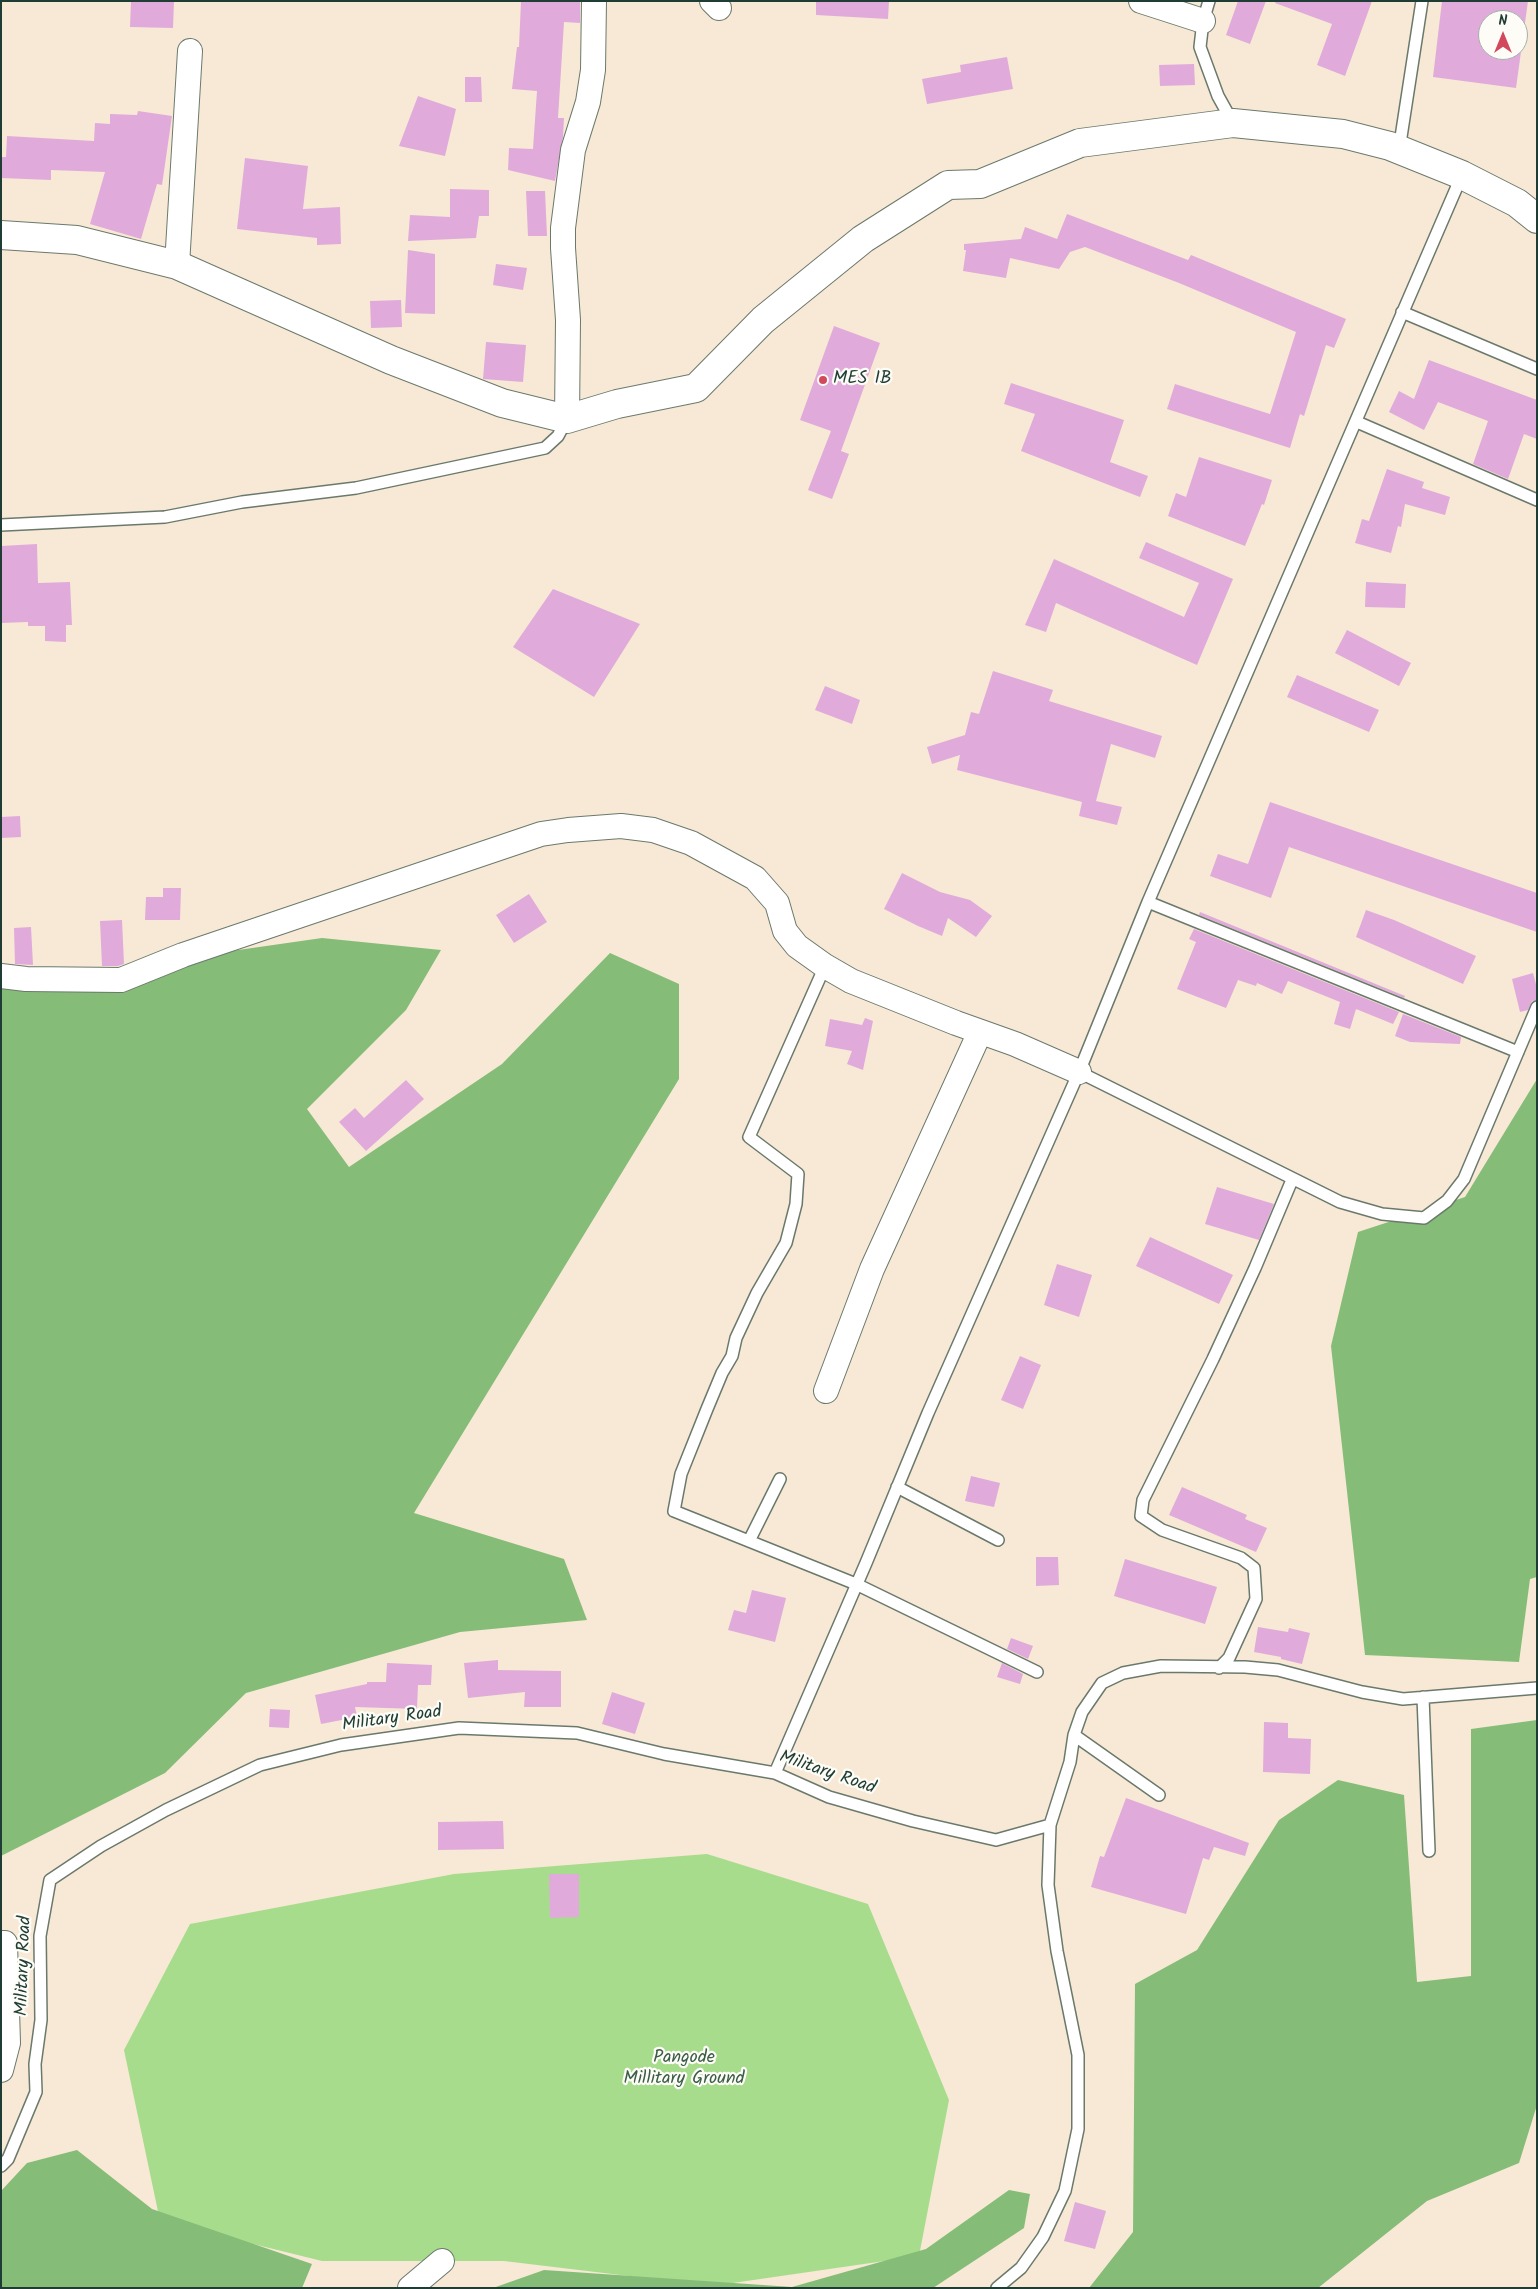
<!DOCTYPE html>
<style>
body{margin:0}
#map{position:relative;width:1538px;height:2289px;overflow:hidden;background:#f7e9d5;font-family:Kalam,sans-serif}
canvas{display:block}
.frame{position:absolute;inset:0;border:2px solid #1f3d34;pointer-events:none}
.north{position:absolute;left:1478px;top:10px;width:50px;height:50px;box-sizing:border-box;background:#fdfcf7;border:1px solid #a4b0a9;border-radius:50%;rotate:0deg;font-size:14px;font-weight:700;line-height:20px;text-align:center;color:#1f3d34}
.north::after{content:'';display:block;margin:auto;width:18px;height:22px;background:#d1495b;clip-path:polygon(50% 0,100% 100%,50% 72%,0 100%)}
</style>
<div id="map">
<canvas width="1538" height="2289"></canvas>
<div class="frame"></div>
<div class="north">N</div>
</div>
<script>
const g = document.querySelector('canvas').getContext('2d');
g.lineJoin = 'round';
function fill(path, color) { g.fillStyle = color; g.fill(path, 'evenodd'); }
function stroke(path, color, width, dash) { g.strokeStyle = color; g.lineWidth = width; g.lineCap = dash ? 'butt' : 'round'; g.setLineDash(dash || []); g.stroke(path); }
function write(font, color, halo, rows, align = 'center') {
  g.font = font + ' Kalam,sans-serif'; g.lineWidth = 4.5; g.setLineDash([]); g.textBaseline = 'middle'; g.strokeStyle = halo; g.fillStyle = color; for (const [text, x, y, turn = 0] of rows) {
    g.save(); g.translate(x, y); g.rotate((+turn || 0) * Math.PI / 180); g.textAlign = isNaN(turn) ? turn : align; if (halo) g.strokeText(text, 0, 0); g.fillText(text, 0, 0); g.restore();
  }
}
fill(new Path2D(`
 M707 1854 868 1904 949 2100 919 2256 712 2286 504 2261H322L160 2221 124 2050 190 1924 454 1874Z`), '#a7dc8d');
fill(new Path2D(`
 M322 938 441 950 406 1010 307 1109 349 1167 502 1064 610 953 679 984V1079L414 1513 564 1559 587 1620 460 1632 246 1693 165 1773 1 1856V984Z
 M1537 1079V1577L1530 1579 1519 1662 1365 1655 1331 1346 1358 1232 1465 1197Z
 M1537 1720V2105L1519 2163 1427 2201 1318 2288H1089L1133 2232 1135 1984 1197 1950 1279 1820 1338 1780 1404 1795 1417 1982 1471 1976V1729Z
 M77 2150 152 2209 312 2264 302 2288H1V2191L27 2163Z
 M1009 2190 1030 2194 1024 2228 933 2288H493L544 2270 792 2287 926 2249Z`), '#85bc78');
fill(new Path2D(`
 M131 1H174L173 28 130 27Z
 M521 1H580V23L564 22 558 118H564L563 137 555 181 508 170 509 148 533 149 537 91 512 89 517 47H519Z
 M816 1H889L888 19 816 15Z
 M1238 1H1266L1250 44 1226 35Z
 M1276 1H1372L1345 76 1317 65 1332 24 1275 3Z
 M1442 1H1528L1516 88 1433 77ZM1488 20H1518V50H1488Z
 M1007 57 1013 89 927 104 922 79 961 72 960 65Z
 M1194 64 1195 85 1160 86 1159 65Z
 M465 77H481L482 102H465Z
 M418 96 456 109 445 156 399 146Z
 M138 111 172 116 162 185 157 184 141 239 90 224 105 172 51 170V180L1 178V157H6L7 136 94 141 95 123 110 124V114L137 115Z
 M245 158 308 166 303 209 340 207 341 244 317 245V238L237 229Z
 M450 189 489 190V216H479L476 238 408 241 410 215 450 217Z
 M526 191H545L547 236H528Z
 M1067 214 1188 260 1191 255 1346 319 1334 348 1326 345 1304 416 1300 414 1290 448 1167 409 1175 384 1270 414 1296 332 1179 283 1085 247 1070 252 1059 269 1010 258 1006 278 963 271 966 250H964V244L1021 239 1025 227 1057 239Z
 M408 250 435 254V314L405 313Z
 M496 264 527 268 523 290 493 285Z
 M401 300 402 327 371 328 370 301Z
 M834 326 880 343 841 451 849 454 832 499 808 490 831 431 800 420Z
 M486 342 526 345 523 382 483 379Z
 M1429 360 1537 400V439L1524 434 1508 479 1473 464 1488 421 1438 402 1424 430 1389 412 1399 391 1414 399Z
 M1011 383 1124 420 1110 462 1148 476 1140 497 1021 451 1035 414 1004 404Z
 M1199 457 1272 480 1264 505 1262 504 1245 546 1168 516 1176 493 1186 497Z
 M1387 469 1424 482 1422 488 1450 497 1445 515 1405 504 1401 527 1398 526 1391 553 1355 543 1362 519 1369 521Z
 M1146 542 1233 579 1197 665 1056 603 1046 632 1025 625 1054 559 1184 617 1199 583 1139 558Z
 M37 544 38 583 70 582 72 625H66V642L45 641V626H28V622L1 623V546Z
 M1366 582 1406 584 1405 608 1365 607Z
 M553 589 640 624 594 697 513 647Z
 M1347 630 1411 663 1399 686 1335 653Z
 M993 671 1053 690 1049 701 1162 736 1155 758 1111 744 1096 801 1122 807 1117 825 1079 816 1082 802 957 770 960 755 932 764 927 747 965 735 971 712 979 714Z
 M1297 675 1379 710 1369 732 1287 697Z
 M825 686 860 700 852 724 815 710Z
 M1270 802 1537 893V932L1289 847 1271 898 1210 876 1218 854 1248 864Z
 M20 816 21 837 1 838V817Z
 M902 873 940 892 970 900 992 916 976 937 948 918 942 936 918 926 884 909Z
 M163 888H181L180 920H145L146 897H163Z
 M529 894 547 922 514 943 496 915Z
 M1366 910 1394 920 1476 956 1463 984 1356 937Z
 M1200 912 1405 996 1404 998 1199 915Z
 M122 920 124 964 118 966H102L100 921Z
 M31 927 33 965 15 964 14 928Z
 M1194 929 1399 1012 1393 1024 1356 1009 1350 1029 1334 1024 1340 1002 1288 981 1282 994 1257 983 1256 986 1238 980 1226 1008 1177 989 1196 942 1189 939Z
 M1533 973 1537 988V1000L1532 1001 1528 1010 1520 1012 1512 979Z
 M1403 1014 1461 1037 1460 1044 1410 1042 1395 1036Z
 M865 1018 873 1021 863 1070 847 1064 852 1051 825 1046 830 1019 862 1025Z
 M406 1080 424 1099 366 1151 339 1122 355 1108 364 1118Z
 M1217 1187 1274 1204 1259 1240 1205 1224Z
 M1150 1237 1233 1275 1219 1304 1136 1266Z
 M1057 1264 1092 1275 1079 1317 1044 1305Z
 M1020 1356 1041 1365 1023 1409 1001 1400Z
 M971 1476 1000 1483 994 1507 965 1501Z
 M1182 1487 1247 1515 1245 1519 1267 1528 1256 1552 1169 1515Z
 M1036 1557H1058L1059 1585 1036 1586Z
 M1125 1559 1217 1587 1205 1624 1114 1596Z
 M752 1590 786 1598 775 1642 728 1630 734 1610 746 1613Z
 M1258 1627 1288 1632 1289 1628 1310 1633 1302 1664 1281 1659V1657L1254 1652Z
 M1011 1638 1033 1646 1028 1659 1007 1649Z
 M498 1660V1670L561 1671V1707H524L525 1692 468 1698 464 1663Z
 M387 1663 432 1665 431 1685H418L417 1709 355 1707 357 1717 321 1724 315 1695 367 1684V1682H386Z
 M1002 1663 1023 1674 1020 1684 997 1677Z
 M612 1692 645 1703 635 1734 602 1724Z
 M270 1709 290 1710 289 1728 269 1727Z
 M1264 1722 1288 1723V1738L1311 1739 1310 1774 1263 1772Z
 M1126 1798 1249 1843 1245 1856 1214 1847 1209 1860 1203 1858 1186 1914 1091 1887 1100 1856 1104 1857Z
 M503 1821 504 1849 438 1850V1822Z
 M549 1874H579V1917L550 1918Z
 M1075 2202 1106 2211 1095 2249 1064 2241Z`), '#e0abdb');
const lane = new Path2D(`
 M1209 1 1203 21 1200 47 1218 96 1233 123
 M1399 150 1422 1
 M1402 312 1537 369
 M1357 422 1537 500
 M1 525 165 517 242 502 356 488 545 448 558 436 567 419
 M1148 902 1518 1052
 M825 966 749 1137 798 1174 796 1204 786 1243 757 1293 736 1338 732 1356 722 1373 707 1409 681 1474 674 1511 856 1584 1037 1672
 M1079 1072 1340 1202 1382 1214 1424 1218 1447 1201 1464 1179 1537 1007
 M897 1487 998 1540
 M749 1541 780 1479
 M1219 1668 1229 1658 1256 1599 1254 1568 1241 1558 1162 1530 1141 1516 1143 1500 1213 1359 1255 1268 1292 1180
 M1423 1697 1429 1851
 M1074 1735 1159 1795
 M775 1773 866 1563 928 1413 1079 1072 1148 902 1462 175
 M1 2166 8 2159 36 2092 35 2064 41 2020 40 1936 50 1880 101 1846 166 1810 260 1765 341 1745 459 1728 577 1733 664 1754 775 1773 829 1797 913 1821 996 1840 1050 1825
 M997 2288 1021 2268 1043 2237 1065 2191 1078 2129V2055L1057 1951 1048 1885 1050 1825 1070 1762 1074 1735 1082 1712 1102 1683 1123 1673 1161 1666 1245 1667 1278 1670 1362 1692 1403 1699 1537 1688`);
const street = new Path2D(`
 M712 1 719 8
 M1141 1 1203 21
 M177 265 190 51
 M567 419 568 320 563 248V228L573 150 588 102 593 70 594 1
 M1 976 26 979 121 980 183 955 541 834 568 830 621 826 653 830 691 843 755 878 777 903 785 931 797 946 825 966 851 981 956 1023 1015 1044 1079 1072
 M826 1391 872 1269 980 1032
 M1 1943H5L8 2043 1 2070
 M410 2288 442 2261`);
const secondary = new Path2D(`
 M1 235 77 240 177 265 391 360 502 403 567 419 617 404 696 388 763 320 863 239 948 185 980 184 1080 143 1233 123 1343 134 1390 146 1462 175 1517 203 1537 219`);
stroke(lane, '#6b796c', 14);
stroke(street, '#6b796c', 26);
stroke(secondary, '#6b796c', 30);
stroke(lane, '#fff', 11);
stroke(street, '#fff', 24);
stroke(secondary, '#fff', 28);
for (const [x, y, r, color] of [
 [823,380,5,"#d1495b"]
]) { const dot = new Path2D(); dot.arc(x, y, r, 0, 2 * Math.PI); g.fillStyle = color; g.fill(dot); stroke(dot, '#fdfcf7', 2); }
write('18px', '#1f3d34', '#fdfcf7', [
 ["MES IB",833,380]
], 'left');
write('18px', '#1f3d34', '#fdfcf7', [
 ["Military Road",392,1720,-8],
 ["Military Road",827,1774,19],
 ["Military Road",25,1966,-88]
]);
write('18px', '#3a5d46', '#fdfcf7', [
 ["Pangode",684,2059],
 ["Millitary Ground",684,2080]
]);
</script>
